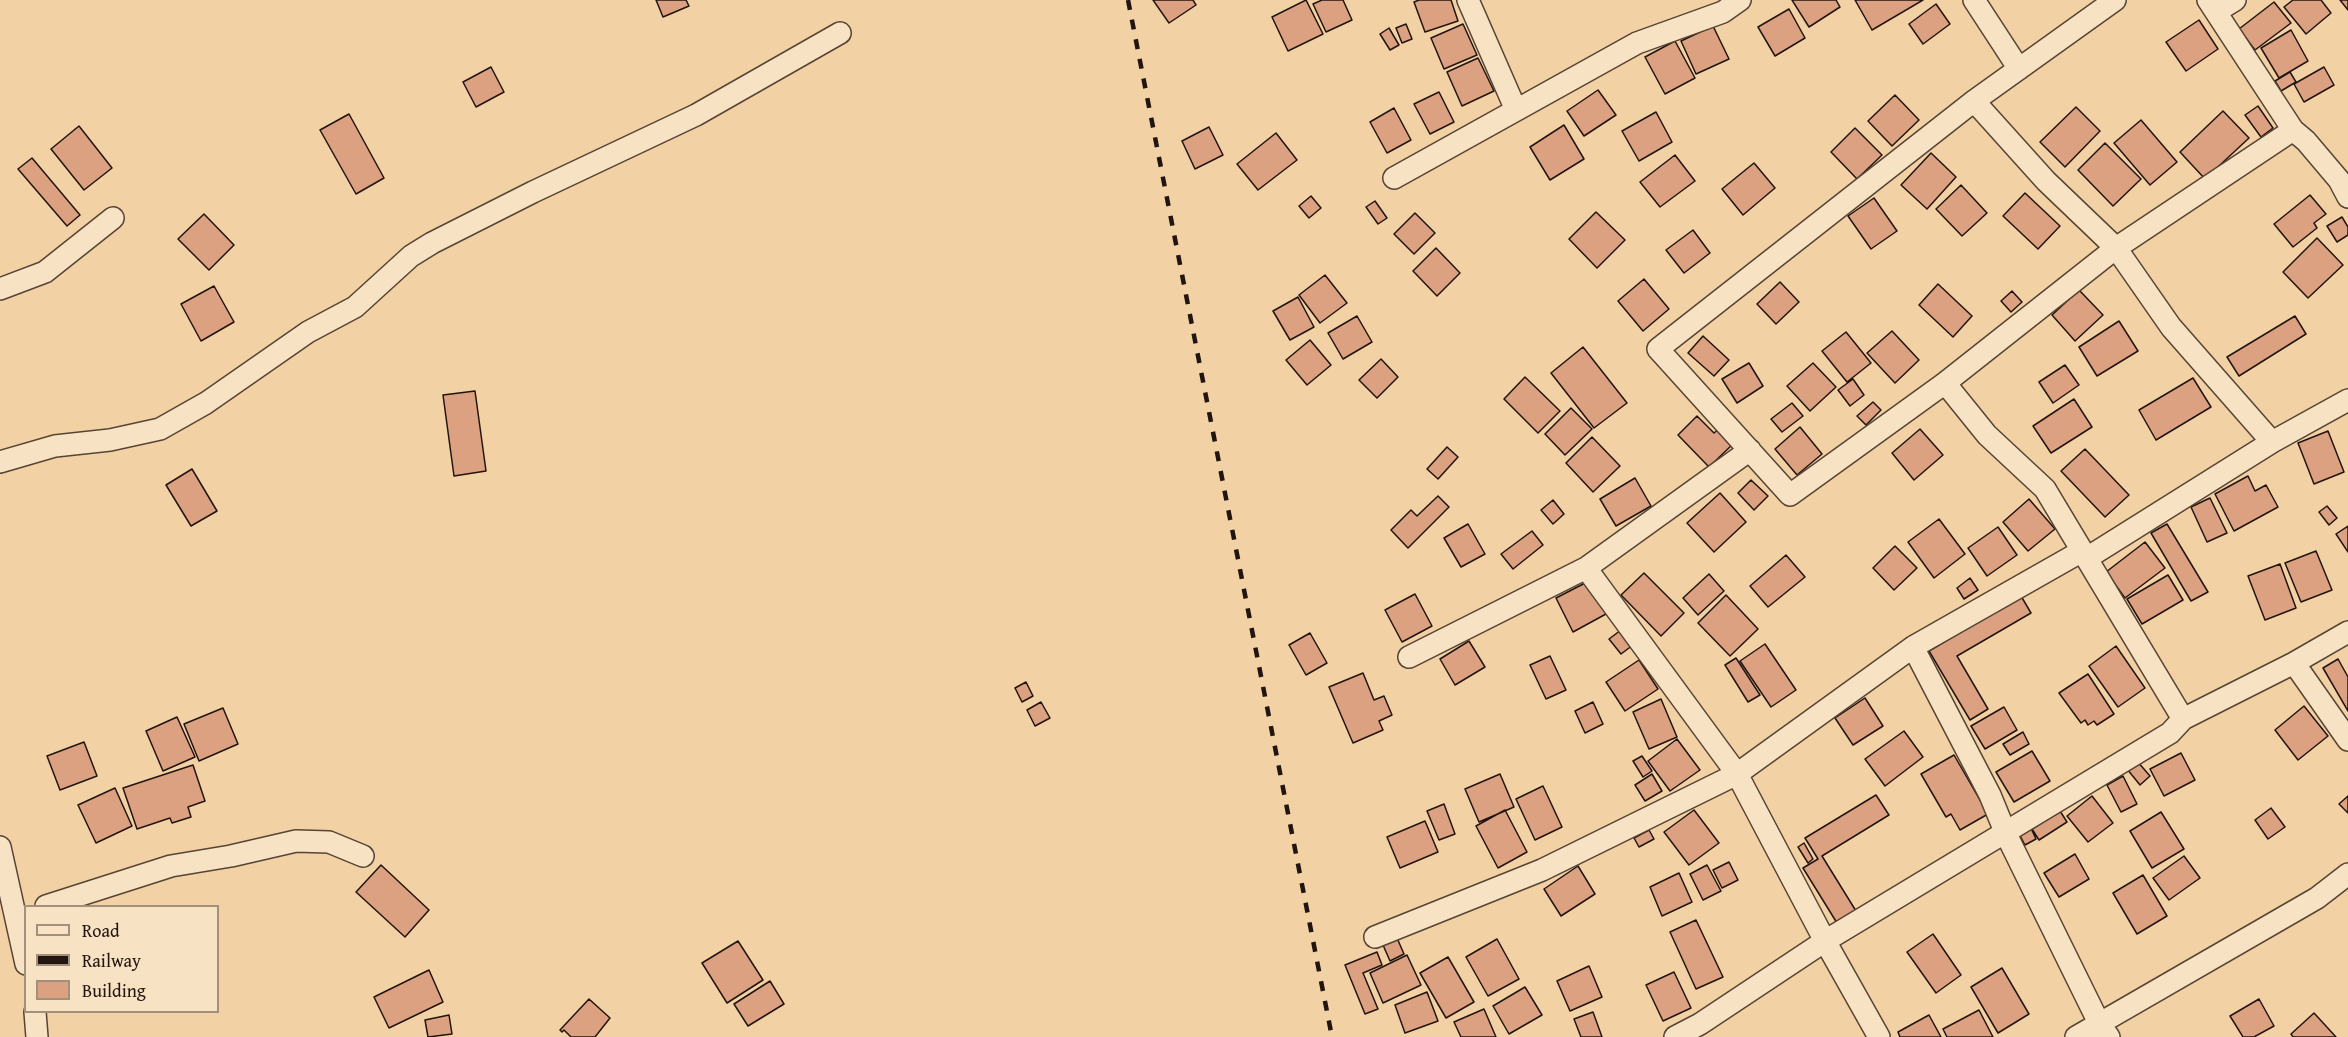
<!DOCTYPE html>
<style>
body{margin:0}
#map{position:relative;width:2348px;height:1037px;overflow:hidden;background:#f2d2a5;font-family:"Gentium Book Plus",serif}
canvas{display:block}
.legend{position:absolute;left:24px;top:905px;width:195px;height:108px;box-sizing:border-box;background:#f7e2c4;border:2px solid #a2907c;margin:0;padding:8px 10px;list-style:none;font-size:18px;color:#22140f}
.legend li{display:flex;align-items:center;gap:12px;height:30px}
.legend b{width:30px;border:2px solid #a2907c}
</style>
<div id="map">
<canvas width="2348" height="1037"></canvas>
<ul class="legend">
<li><b style="height:8px;background:#f7e2c4"></b>Road</li>
<li><b style="height:8px;background:#22140f"></b>Railway</li>
<li><b style="height:16px;background:#dca181"></b>Building</li>
</ul>
</div>
<script>
const g = document.querySelector('canvas').getContext('2d');
g.lineJoin = 'round';
function fill(path, color) { g.fillStyle = color; g.fill(path, 'evenodd'); }
function stroke(path, color, width, dash) { g.strokeStyle = color; g.lineWidth = width; g.lineCap = dash ? 'butt' : 'round'; g.setLineDash(dash || []); g.stroke(path); }
const building = new Path2D(`
 M656 0H686L689 6 663 17Z
 M1153 0H1193L1196 5 1169 23Z
 M1306 0 1323 34 1288 51 1272 17Z
 M1322 0H1343L1352 20 1326 32 1313 4Z
 M1419 0H1451L1458 21 1425 32 1414 2Z
 M1792 0H1836L1840 7 1809 27Z
 M1855 0H1923L1872 30Z
 M2293 0H2321L2331 13 2306 34 2284 7Z
 M2340 0H2348V10Z
 M2274 2 2291 23 2255 50 2239 29Z
 M1936 4 1950 24 1923 44 1909 24Z
 M1789 9 1805 38 1775 56 1758 27Z
 M2199 20 2218 49 2186 71 2166 42Z
 M1406 24 1412 39 1402 43 1396 28Z
 M1463 24 1477 55 1444 69 1431 38Z
 M1713 26 1729 59 1696 74 1681 41Z
 M1389 28 1399 45 1390 50 1380 34Z
 M2291 30 2308 61 2279 78 2261 48Z
 M1675 41 1695 78 1665 94 1645 57Z
 M1478 58 1494 91 1462 106 1447 72Z
 M491 67 504 92 476 107 463 82Z
 M2324 67 2334 85 2304 102 2294 84Z
 M2290 72 2296 82 2281 91 2275 81Z
 M1598 90 1616 115 1584 136 1567 111Z
 M1439 92 1454 122 1430 134 1414 104Z
 M1895 95 1919 120 1892 146 1868 121Z
 M2258 106 2273 128 2261 137 2245 115Z
 M2076 107 2100 131 2065 167 2040 142Z
 M1394 108 1411 140 1387 153 1370 122Z
 M2223 111 2249 138 2205 179 2180 152Z
 M1656 112 1672 142 1639 161 1622 131Z
 M349 114 384 178 356 194 320 130Z
 M2141 120 2177 162 2150 185 2114 143Z
 M1564 125 1584 159 1550 180 1530 147Z
 M79 126 112 168 84 190 51 149Z
 M1209 127 1223 155 1195 169 1182 141Z
 M1855 128 1882 155 1857 179 1831 152Z
 M1276 133 1297 160 1258 190 1237 164Z
 M2105 143 2141 179 2113 206 2078 170Z
 M1931 153 1956 177 1927 209 1901 185Z
 M1675 155 1695 181 1660 207 1640 182Z
 M32 158 80 215 67 226 18 169Z
 M1754 163 1775 188 1743 215 1722 189Z
 M1961 185 1987 213 1962 236 1936 209Z
 M2025 193 2060 226 2038 249 2003 216Z
 M2310 195 2326 214 2314 223 2317 228 2293 247 2274 224Z
 M1311 196 1321 208 1309 218 1299 206Z
 M1874 198 1897 231 1871 249 1848 216Z
 M1375 201 1387 218 1378 224 1366 207Z
 M1596 212 1625 240 1597 268 1569 239Z
 M1415 213 1435 233 1414 254 1394 234Z
 M204 214 234 245 209 270 178 239Z
 M2342 217 2348 227V235L2337 242 2327 226Z
 M1693 230 1710 253 1684 273 1666 250Z
 M2317 238 2343 265 2308 298 2283 272Z
 M1436 248 1460 273 1437 296 1413 271Z
 M1325 275 1347 303 1320 323 1299 295Z
 M1644 279 1669 309 1643 331 1618 301Z
 M1780 282 1799 302 1776 324 1757 304Z
 M1938 284 1972 316 1953 337 1919 305Z
 M214 286 234 322 201 341 181 304Z
 M2079 290 2103 315 2075 341 2052 315Z
 M2012 291 2022 302 2011 312 2001 301Z
 M1298 297 1314 327 1290 340 1273 311Z
 M1357 316 1372 342 1343 359 1328 333Z
 M2295 316 2306 334 2239 376 2227 357Z
 M2119 321 2138 351 2097 376 2079 347Z
 M1892 331 1919 360 1895 383 1867 353Z
 M1846 332 1871 363 1847 382 1822 351Z
 M1703 336 1729 360 1714 376 1688 353Z
 M1310 340 1331 365 1307 385 1286 360Z
 M1583 347 1627 403 1594 428 1551 373Z
 M1381 359 1398 377 1377 398 1359 380Z
 M1749 363 1763 386 1737 403 1722 379Z
 M1813 363 1836 387 1810 411 1787 386Z
 M2065 365 2079 385 2053 403 2039 382Z
 M1525 377 1560 411 1538 433 1504 399Z
 M2193 378 2211 407 2156 440 2139 410Z
 M1853 379 1864 395 1850 406 1838 390Z
 M475 391 486 471 454 476 443 395Z
 M2074 399 2092 427 2051 453 2033 426Z
 M1873 402 1881 410 1866 425 1857 416Z
 M1792 403 1803 416 1782 432 1771 419Z
 M1571 408 1592 429 1565 455 1545 434Z
 M1697 416 1714 433 1720 428 1734 443 1709 467 1678 435Z
 M1800 427 1822 454 1797 475 1775 449Z
 M1920 429 1943 455 1914 480 1892 453Z
 M2328 431 2344 472 2314 484 2298 443Z
 M1592 437 1620 466 1593 492 1566 463Z
 M1447 447 1458 457 1438 479 1427 469Z
 M2085 449 2129 495 2105 517 2061 471Z
 M192 469 217 511 191 526 166 485Z
 M2248 476 2255 491 2266 485 2278 507 2234 531 2215 494Z
 M1635 478 1651 506 1616 526 1600 499Z
 M1751 480 1768 496 1754 510 1738 493Z
 M1720 493 1746 522 1714 552 1687 523Z
 M1438 496 1449 507 1408 548 1391 530 1411 510 1417 516Z
 M2210 498 2227 533 2207 542 2191 507Z
 M2029 499 2055 529 2028 551 2003 522Z
 M1553 500 1564 514 1553 524 1541 510Z
 M2327 506 2337 518 2329 525 2319 512Z
 M1939 519 1965 554 1934 578 1908 542Z
 M1468 524 1485 554 1461 567 1444 538Z
 M2167 524 2208 592 2191 601 2151 533Z
 M2348 526V552L2336 534Z
 M1998 527 2017 555 1987 576 1968 548Z
 M1532 531 1543 545 1513 569 1501 554Z
 M2145 542 2165 568 2125 598 2106 572Z
 M1895 546 1917 568 1894 590 1873 568Z
 M2316 551 2332 590 2301 602 2285 563Z
 M1786 555 1805 577 1768 607 1750 586Z
 M2280 564 2296 608 2265 620 2248 576Z
 M1644 573 1684 613 1661 636 1621 595Z
 M1709 574 1724 591 1698 615 1683 598Z
 M2168 575 2183 600 2142 624 2127 599Z
 M1970 578 1978 590 1964 599 1957 588Z
 M1589 581 1606 614 1573 632 1556 598Z
 M1415 594 1432 626 1402 642 1385 610Z
 M1726 595 1758 629 1730 656 1698 623Z
 M2021 596 2031 613 1957 656 1988 709 1970 720 1929 651Z
 M1621 630 1633 645 1621 654 1609 639Z
 M1310 633 1327 663 1306 675 1289 645Z
 M1469 641 1485 667 1455 685 1440 659Z
 M1765 644 1796 690 1771 707 1740 661Z
 M2116 646 2145 688 2118 707 2089 666Z
 M1550 656 1566 690 1546 699 1530 665Z
 M1736 658 1760 695 1748 702 1725 665Z
 M2338 659 2348 677V711L2323 668Z
 M1639 660 1658 689 1625 711 1606 682Z
 M1363 673 1374 700 1384 696 1392 715 1379 721 1383 730 1353 743 1329 687Z
 M2088 674 2114 714 2097 725 2094 721 2088 725 2085 720 2081 723 2059 693Z
 M1026 682 1033 696 1022 702 1015 688Z
 M1865 698 1883 726 1853 745 1835 718Z
 M1661 699 1677 737 1649 749 1633 712Z
 M1041 702 1050 718 1035 726 1027 710Z
 M1593 702 1603 724 1585 733 1575 711Z
 M2304 706 2328 736 2298 760 2275 730Z
 M2004 707 2017 730 1985 749 1971 726Z
 M223 708 238 744 199 761 184 724Z
 M177 717 195 757 163 771 146 731Z
 M1904 731 1923 757 1885 786 1865 759Z
 M2023 732 2029 744 2010 755 2003 744Z
 M1677 739 1700 770 1670 791 1648 761Z
 M84 742 97 776 60 790 47 756Z
 M2032 751 2050 781 2014 802 1996 772Z
 M2181 753 2195 780 2164 796 2150 769Z
 M1954 755 1988 814 1960 830 1951 814 1946 817 1921 774Z
 M1642 756 1652 771 1643 777 1633 761Z
 M2137 761 2150 776 2140 785 2127 769Z
 M193 765 205 801 188 807 191 817 172 823 170 818 137 829 123 788Z
 M1500 774 1514 807 1479 822 1465 789Z
 M1652 774 1662 791 1645 801 1635 785Z
 M2123 776 2137 804 2121 812 2107 785Z
 M1543 786 1562 827 1535 840 1516 799Z
 M115 788 132 826 96 843 78 805Z
 M1876 795 1889 815 1822 856 1856 911 1837 923 1803 868 1818 859 1805 838Z
 M2092 796 2113 823 2088 842 2067 816Z
 M2348 796V813L2339 804Z
 M1444 804 1455 834 1439 840 1427 811Z
 M2271 808 2285 827 2268 839 2255 820Z
 M1505 810 1527 852 1498 868 1476 826Z
 M1694 810 1719 843 1689 865 1664 832Z
 M2060 811 2067 822 2039 840 2032 829Z
 M2161 812 2184 849 2152 868 2130 831Z
 M1425 821 1438 852 1400 868 1387 837Z
 M2030 826 2036 839 2025 845 2018 832Z
 M1649 830 1654 839 1639 847 1634 838Z
 M1804 843 1813 859 1808 863 1798 847Z
 M2075 854 2089 879 2059 897 2044 873Z
 M2184 856 2200 878 2169 900 2153 878Z
 M1729 862 1738 880 1722 888 1713 870Z
 M381 865 429 910 405 937 356 892Z
 M1707 865 1721 891 1703 900 1690 874Z
 M1578 866 1595 894 1561 916 1544 889Z
 M1679 873 1692 902 1662 916 1650 887Z
 M2143 875 2167 916 2137 934 2113 893Z
 M1696 920 1723 977 1696 989 1670 932Z
 M1933 934 1961 975 1936 993 1907 952Z
 M1397 938 1404 954 1390 961 1383 945Z
 M1497 939 1519 979 1488 996 1466 957Z
 M738 941 763 980 727 1003 702 963Z
 M1377 952 1382 965 1363 973 1378 1009 1365 1014 1345 965Z
 M1407 955 1421 985 1383 1003 1370 973Z
 M1448 957 1474 1002 1446 1018 1420 973Z
 M1589 966 1602 997 1570 1011 1557 981Z
 M2002 968 2029 1014 1998 1033 1971 987Z
 M429 970 443 1002 389 1028 374 997Z
 M1674 972 1691 1008 1663 1021 1646 985Z
 M770 981 784 1004 748 1026 734 1004Z
 M1525 987 1542 1015 1509 1034 1493 1006Z
 M1427 992 1438 1021 1405 1033 1395 1005Z
 M589 999 610 1018 595 1037H571L564 1030 562 1032 560 1030Z
 M2259 999 2274 1026 2254 1037H2243L2230 1016Z
 M1484 1009 1496 1037H1461L1454 1022Z
 M1979 1010 1993 1037H1947L1943 1029Z
 M1593 1012 1602 1037H1581L1574 1019Z
 M2314 1013 2336 1037H2293L2291 1034Z
 M449 1015 452 1034 428 1037 425 1020Z
 M1929 1015 1941 1037H1900L1898 1032Z`);
fill(building, '#dca181');
stroke(building, '#22140f', 1.5);
const minor = new Path2D(`
 M1468 0 1516 110
 M1974 0 2019 69
 M2115 0 1974 101 1658 349 1790 495 1945 383 2116 248 2293 130
 M2208 0 2293 130 2306 141 2339 180 2348 197
 M2217 11 2235 0
 M1974 101 2046 181 2116 248 2171 327 2272 442
 M1394 178 1637 43 1723 12 1740 0
 M0 289 45 272 113 218
 M1945 383 1987 435 2045 489 2183 719
 M0 462 55 446 110 440 160 429 206 403 308 332 355 307 411 256 432 243 533 192 696 115 840 33
 M2087 558 2272 442 2348 400
 M1586 568 1737 774 1913 647 2082 551
 M1913 647 1990 795 2006 834 2099 1023 2109 1037
 M1409 657 1586 568 1750 450
 M2294 663 2348 740
 M0 847 26 964
 M46 906 171 866 231 856 296 841 329 842 363 856
 M1375 937 1542 870 1737 774 1825 941 1879 1037
 M35 1012 37 1037
 M1675 1037 1700 1024 1825 941 2170 733 2183 719 2294 663 2348 632
 M2076 1037 2317 898 2348 874`);
stroke(minor, '#564434', 24);
stroke(minor, '#f7e2c4', 21);
stroke(new Path2D(`
 M1128 0 1332 1037`), '#22140f', 4.5, [10, 10]);
</script>
